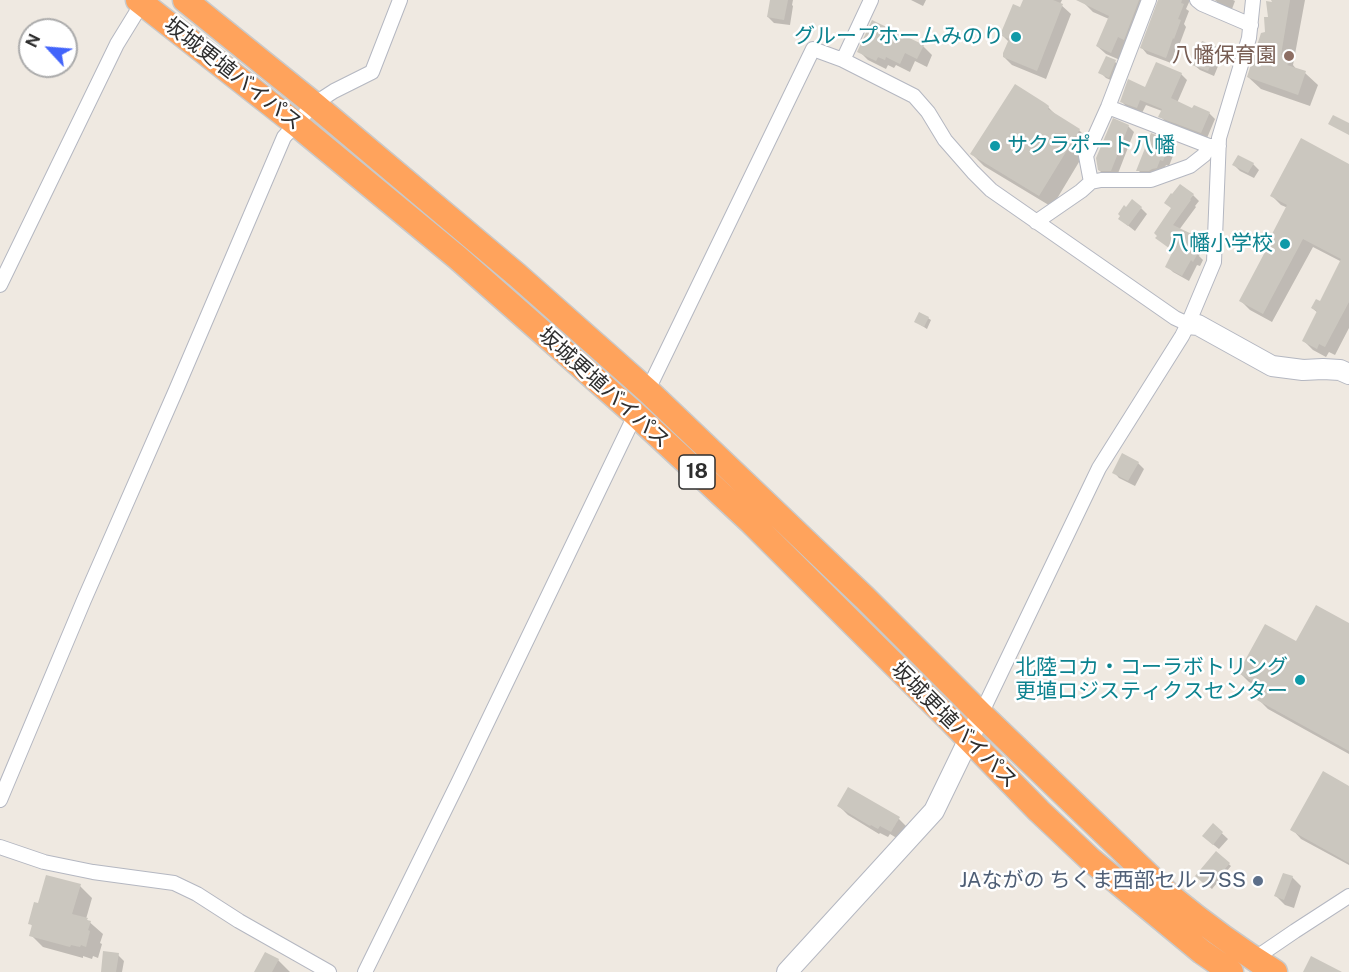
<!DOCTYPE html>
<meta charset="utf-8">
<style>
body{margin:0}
#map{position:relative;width:1349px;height:972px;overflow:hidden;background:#efe9e1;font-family:"Public Sans",sans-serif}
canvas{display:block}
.north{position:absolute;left:18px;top:18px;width:60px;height:60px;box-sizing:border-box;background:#fff;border:2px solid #ababab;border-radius:50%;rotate:296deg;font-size:16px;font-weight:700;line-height:24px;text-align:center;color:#2e2e2e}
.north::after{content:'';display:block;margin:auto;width:21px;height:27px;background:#4264fb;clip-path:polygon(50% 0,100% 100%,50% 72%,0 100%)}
</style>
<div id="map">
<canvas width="1349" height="972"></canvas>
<div class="north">N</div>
</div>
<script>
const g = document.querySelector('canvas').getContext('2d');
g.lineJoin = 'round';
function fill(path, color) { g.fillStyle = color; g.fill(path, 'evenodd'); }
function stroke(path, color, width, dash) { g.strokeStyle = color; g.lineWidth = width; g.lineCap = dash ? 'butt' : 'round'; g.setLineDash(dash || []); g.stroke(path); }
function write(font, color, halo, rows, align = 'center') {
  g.font = font + ' "Public Sans","Noto Sans JP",sans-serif'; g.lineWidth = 5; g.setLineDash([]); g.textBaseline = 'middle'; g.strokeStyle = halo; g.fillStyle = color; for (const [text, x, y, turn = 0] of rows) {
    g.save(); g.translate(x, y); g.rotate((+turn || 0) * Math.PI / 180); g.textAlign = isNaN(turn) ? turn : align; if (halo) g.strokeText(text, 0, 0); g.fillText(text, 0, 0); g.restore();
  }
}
fill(new Path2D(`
 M771 0H793L792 5 793 6 790 25 774 23 768 17Z
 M911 0H926L923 6Z
 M1025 0H1062L1060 4 1071 14 1046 79 1012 65 1003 56 1009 42 1002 35 1021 9Z
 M1086 0H1145L1120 60 1106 54 1097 46 1109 19 1093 12 1084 3Z
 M1159 0H1190L1186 9 1189 11 1184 24 1186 27 1180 43H1178L1171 63 1147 54 1142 48Z
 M1215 0H1233L1235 1 1232 9 1219 4Z
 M1273 0H1305L1293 65 1297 70 1305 73 1318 85 1310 106 1261 89 1248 77 1267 34 1273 4Z
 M923 46 932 55 927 67 915 61 910 72 896 65 894 68 888 65 886 69 868 60 859 51Z
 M1217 48 1223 54 1214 76 1200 70 1194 65Z
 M1115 62 1121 67 1115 82 1106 78 1100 72Z
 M1181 74 1187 80 1177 103 1193 110 1209 113 1215 119 1207 138 1166 122 1160 116 1162 111 1146 105 1142 113 1127 107 1121 101 1146 89Z
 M1048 107 1058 117 1079 130 1091 142 1052 207 984 166 972 154Z
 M1128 126 1134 132 1117 176H1105L1099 170Z
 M1152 135 1171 142 1176 148 1169 166 1166 165 1162 174 1144 176 1138 170Z
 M1253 164 1259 170 1254 178 1240 171 1234 165Z
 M1349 165V328L1335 355 1329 352 1326 357 1313 350 1304 341 1318 313 1312 308 1320 303 1342 262 1313 247 1272 322 1250 310 1241 301 1288 208 1281 205 1272 196Z
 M1193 195 1199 201 1195 206 1196 207 1179 230 1199 239 1205 245 1199 256 1203 260 1200 266 1197 265 1189 281 1173 272 1167 266 1175 252 1157 238Z
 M1141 208 1147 214 1135 231 1126 224Z
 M928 318 931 320 927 329 916 322Z
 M1138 463 1144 469 1135 486 1119 478 1114 472Z
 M1349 625V754L1268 709 1259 700 1264 690 1249 682 1240 673 1297 643Z
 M1349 788V865L1301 839 1292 829Z
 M839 806 899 819 908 828 900 840 890 834 888 837 880 833 879 834 848 815Z
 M1213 825 1228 839 1219 849 1210 842Z
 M1216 853 1231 866 1212 889 1197 876Z
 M1292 877 1301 886 1294 908 1285 905 1276 896Z
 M80 886 92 898 86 919 103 934 100 943 102 944 98 958 93 956 92 959 83 956V958L43 947 31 935 33 927 30 923Z
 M118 955 124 961 122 972H102Z
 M278 960 290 972H256Z`), '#0003');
fill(new Path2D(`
 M770 0H788L784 20 767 17Z
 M1023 0H1053L1063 4 1037 71 1003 57V53L1009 39 1000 35 1013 4 1020 7Z
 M1076 0H1139L1124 40 1118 37 1111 53 1096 46 1109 16Z
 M1158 0H1182L1181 3 1184 4 1178 19 1181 20 1174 39 1173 38 1166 58 1140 48Z
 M1271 0H1290L1281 55 1291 61 1287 65 1306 71 1298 95 1247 77 1261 33 1265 32 1264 17H1268L1266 1 1272 2Z
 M872 20 924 45 917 59 905 53 900 64 886 57 885 60 878 57 876 61 857 52Z
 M1202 41 1218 47 1208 71 1192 65Z
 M1106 56 1116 60 1109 78 1098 73Z
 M1156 62 1182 73 1171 98 1192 108 1194 105 1210 112 1201 133 1158 117 1162 109 1140 100 1137 108 1120 102 1128 79 1145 87Z
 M1015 84 1045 103 1049 106 1048 109 1080 129 1039 196 970 154Z
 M1333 115 1349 123V135L1328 124Z
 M1113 118 1129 125 1111 171H1100L1098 170 1096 158Z
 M1151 133 1171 141 1163 161 1160 160 1157 168 1152 169 1149 171H1136Z
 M1301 138 1349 164V302L1325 347 1319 344 1317 349 1302 341 1317 311 1311 308 1316 299 1320 301 1341 259 1303 239 1263 314 1239 301 1274 235 1272 234 1287 205 1270 196Z
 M1238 155 1254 163 1248 173 1232 165Z
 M1180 184 1194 194 1190 199 1191 200 1173 225 1200 238 1193 250 1198 253 1193 262 1191 260 1182 276 1165 267 1173 251 1155 238 1157 236 1154 233 1171 208 1164 203 1171 193 1172 194Z
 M1132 199 1142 207 1128 226 1118 219 1120 216 1118 214 1124 205 1126 207Z
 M919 312 929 317 924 327 914 322Z
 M1122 453 1139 462 1128 481 1112 473Z
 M1316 605 1349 623V751L1257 700 1264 687 1238 673 1265 624 1296 641Z
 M1323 771 1349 786V863L1290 830Z
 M848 787 900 817 891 832 880 826 878 829 871 825 870 826 837 806Z
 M1213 823 1223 832 1213 845 1202 836Z
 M1216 851 1230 863 1209 888 1195 876Z
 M1283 873 1293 876 1284 900 1274 896Z
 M46 875 81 884 72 914 88 918 87 920 91 921 88 930 90 931 86 947 81 945 80 947 71 945 70 947 29 936 32 925 28 924 34 902 38 903Z
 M103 951 119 953 116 972H101Z
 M265 952 279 959 272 972H254Z
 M1311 956 1342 972H1303Z`), '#cbc7bf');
const street = new Path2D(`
 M1197 0 1202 4 1251 25
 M843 60 871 0
 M1108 107 1209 146
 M1091 182 1086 156 1108 107 1149 0
 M1036 222 1081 191 1091 182 1101 180H1151L1190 166 1204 155 1209 146H1219
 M0 285 117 44 144 0
 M646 394 813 49 843 60 914 96 928 112 945 140 973 172 991 190 1175 318 1188 324
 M981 714 1099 468 1182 336 1188 324 1214 262 1219 138 1249 38 1253 0
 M0 800 84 600 176 390 284 137 314 104 334 91 372 72 400 0
 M0 847 44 862 93 872 174 883 197 894 239 921 329 972
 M1251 961 1295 931 1349 896
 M365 972 459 781 637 411`);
const secondary = new Path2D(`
 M1188 324 1198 325 1272 366 1303 370 1323 369 1340 370 1349 374
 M787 972 934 811 981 714`);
const highway = new Path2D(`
 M138 0 296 124 458 258 635 414 750 521 951 721 1039 811 1091 860 1202 952 1231 972
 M185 0 314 104 517 275 648 391 865 598 981 714 1170 896C1204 924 1238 949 1275 972`);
stroke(street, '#b4b7c1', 16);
stroke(secondary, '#b4b7c1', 22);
stroke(highway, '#c9c9c9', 27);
stroke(street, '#fff', 14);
stroke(secondary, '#fff', 20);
stroke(highway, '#ffa35c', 24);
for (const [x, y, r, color] of [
 [1016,37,6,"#0f9aa8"],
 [1289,56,6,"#8d6e63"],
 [995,146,6,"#0f9aa8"],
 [1285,244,6,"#0f9aa8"],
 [1300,680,6,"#0f9aa8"],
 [1258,881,6,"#5c6f8a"]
]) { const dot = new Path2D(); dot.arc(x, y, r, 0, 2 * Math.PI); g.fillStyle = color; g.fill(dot); stroke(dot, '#fff', 2); }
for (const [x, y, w] of [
 [697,472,36]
]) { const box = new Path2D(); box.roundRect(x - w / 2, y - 17, w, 34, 4.5); g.fillStyle = '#fff'; g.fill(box); stroke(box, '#2e2e2e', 1.5); }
write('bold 20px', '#2e2e2e', null, [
 ["18",697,472]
]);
write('21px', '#0d838f', '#fff', [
 ["グループホームみのり",1004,37],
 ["サクラポート八幡",1007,146,"left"],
 ["八幡小学校",1273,244],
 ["北陸コカ・コーラボトリング",1288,668],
 ["更埴ロジスティクスセンター",1288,692]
], 'right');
write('21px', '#785e54', '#fff', [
 ["八幡保育園",1277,56]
], 'right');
write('21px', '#2e2e2e', '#fff', [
 ["坂城更埴バイパス",233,74,38],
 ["坂城更埴バイパス",604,388,42],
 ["坂城更埴バイパス",954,725,45]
]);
write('21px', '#4e5e75', '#fff', [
 ["JAながの ちくま西部セルフSS",1246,881]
], 'right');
</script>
